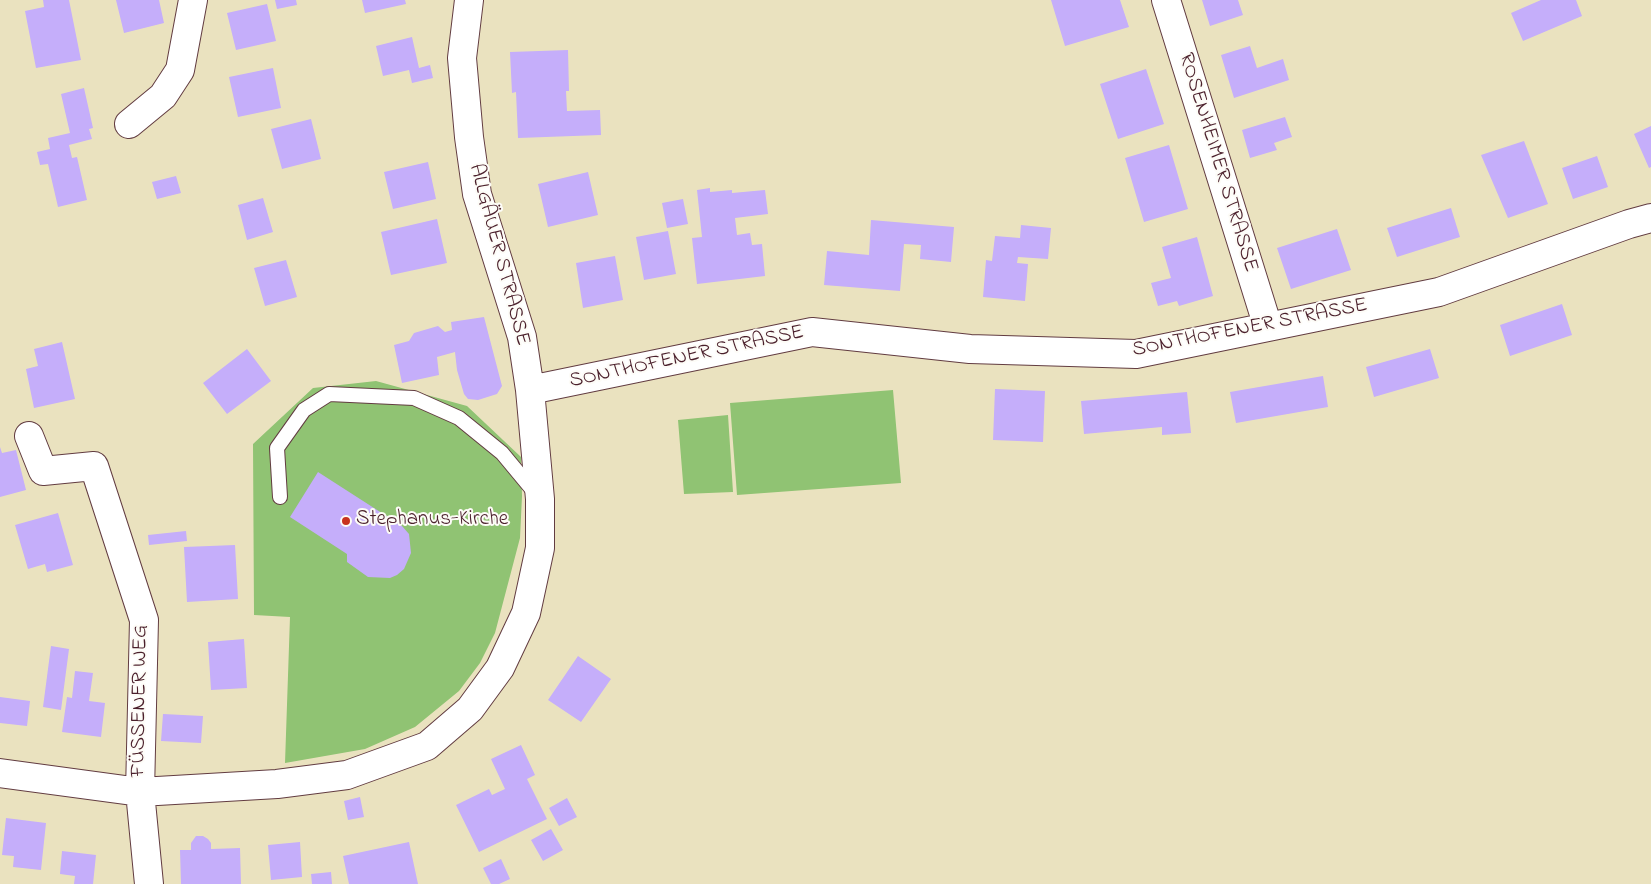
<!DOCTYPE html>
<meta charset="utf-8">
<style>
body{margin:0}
canvas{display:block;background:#eae2bf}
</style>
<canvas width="1651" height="884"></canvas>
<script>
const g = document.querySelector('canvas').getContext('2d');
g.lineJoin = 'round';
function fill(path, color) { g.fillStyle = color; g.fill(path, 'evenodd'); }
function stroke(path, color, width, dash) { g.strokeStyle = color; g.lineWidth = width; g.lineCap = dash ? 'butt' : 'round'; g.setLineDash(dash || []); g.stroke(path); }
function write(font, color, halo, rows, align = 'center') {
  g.font = font + ' "Indie Flower",sans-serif'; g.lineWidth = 4; g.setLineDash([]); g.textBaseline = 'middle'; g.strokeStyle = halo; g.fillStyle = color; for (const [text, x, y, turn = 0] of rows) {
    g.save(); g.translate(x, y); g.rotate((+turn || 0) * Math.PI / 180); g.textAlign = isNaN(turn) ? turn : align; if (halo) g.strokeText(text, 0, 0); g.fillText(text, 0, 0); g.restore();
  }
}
fill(new Path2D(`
 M376 381 467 406 521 457 522 496 520 538 495 633 480 663 459 691 415 727 365 749 285 763 290 617 254 615 253 444 313 388Z
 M893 390 901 483 737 495 730 403Z
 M728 415 733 492 684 494 678 420Z`), '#90c373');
fill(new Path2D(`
 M43 0H69L81 60 36 68 25 11 44 7Z
 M116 0H159L164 23 124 33Z
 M275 0H296L297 5 277 9Z
 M362 0H405L406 4 365 13Z
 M1051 0H1120L1129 27 1065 46Z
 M1202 0H1238L1243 15 1210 26Z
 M1541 0H1576L1582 16 1523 41 1511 13Z
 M267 4 276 41 236 50 227 13Z
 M412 37 419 68 430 65 433 78 412 83 409 70 383 76 376 46Z
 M1250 46 1257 68 1283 59 1289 80 1234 98 1221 55Z
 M568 50 569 91H566L567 111 600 110 601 135 518 138 516 92 512 93 510 52Z
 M273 68 281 108 238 117 229 77Z
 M1146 69 1164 124 1118 139 1100 84Z
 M84 88 93 128 89 129 92 139 69 145 72 158 77 157 87 200 58 207 48 164 40 165 37 152 50 149 48 138 70 133 61 94Z
 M1285 117 1292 137 1274 143 1277 150 1250 158 1242 130Z
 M311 119 321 159 282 169 271 129Z
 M1651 126V167L1649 168 1634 134Z
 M1524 141 1548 204 1508 218 1481 155Z
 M1169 145 1188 209 1144 222 1125 158Z
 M1597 156 1608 187 1573 199 1562 168Z
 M428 162 436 199 393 209 384 172Z
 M588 172 598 215 548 227 538 184Z
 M176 176 181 193 157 199 152 182Z
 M710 188V192L732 190V193L765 190 768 214 735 218 737 235 750 233 752 245 762 244 765 276 697 284 692 238 702 237 697 190Z
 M263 198 273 232 247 240 238 205Z
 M683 199 688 224 667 228 662 203Z
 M1451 208 1460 237 1397 257 1387 228Z
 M437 219 447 263 391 275 381 232Z
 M871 220 954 227 951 262 920 259 921 245 904 244 900 291 824 285 827 251 869 255Z
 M1021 225 1051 228 1048 259 1018 257 1017 263 1028 264 1025 301 983 297 986 260 992 261 995 236 1020 238Z
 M1337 229 1351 270 1291 289 1277 248Z
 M668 231 676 274 644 280 636 237Z
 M1197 237 1213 296 1179 306 1177 301 1158 306 1151 283 1171 278 1162 247Z
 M615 256 623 300 583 308 576 263Z
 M286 260 297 297 265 306 254 268Z
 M1562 304 1572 335 1510 356 1500 325Z
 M484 317 502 386 497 394 478 400 468 399 464 394 457 370 455 352 437 357 439 375 402 383 394 345 409 341 414 333 438 326 445 332 452 330 451 322Z
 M62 342 75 399 34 408 26 369 38 366 34 349Z
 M247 349 271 381 227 414 203 383Z
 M1430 349 1439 378 1374 397 1366 367Z
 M1323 376 1328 407 1236 423 1230 392Z
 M995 389 1045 391 1043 442 993 440Z
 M1187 392 1191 433 1162 435V427L1084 434 1081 401Z
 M0 447 2 453 16 450 26 490 0 497Z
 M318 472 402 526 409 534 411 553 404 569 397 575 390 578 368 577 347 562V554L290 517Z
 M58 513 73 565 47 572 45 564 28 569 15 525Z
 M186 531 187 541 149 545 148 535Z
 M235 545 238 599 187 602 184 547Z
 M244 639 247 688 211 690 208 642Z
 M51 646 69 649 61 710 43 707Z
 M578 656 611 679 581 722 548 700Z
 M75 671 93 673 89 701 105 703 101 737 62 732 67 697 72 698Z
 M0 697 30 701 27 726 0 723Z
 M163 714 203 716 201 743 161 741Z
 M521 745 535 775 527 779 547 819 479 852 456 805 489 789 492 795 505 789 491 759Z
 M360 797 364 817 348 820 344 801Z
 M567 798 577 817 559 826 549 808Z
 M6 818 46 823 41 870 13 867 14 856 2 855Z
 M551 829 563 850 543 861 531 840Z
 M196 836H203L208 839 211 843V849L240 848 241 884H181L180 850H191V843Z
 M300 842 302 877 271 880 268 845Z
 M409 842 418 884H349L343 856Z
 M62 851 96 855 93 884H74L75 876 60 874Z
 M501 859 510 879 499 884H491L483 868Z
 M331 872 332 884H312L311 874Z`), '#c5aefa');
const service = new Path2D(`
 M280 497 277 448 304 410 329 394 414 398 459 418 502 453 536 494`);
const minor = new Path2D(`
 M1166 0 1268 327
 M129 124 163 96 180 70 193 0
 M530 390 812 332 970 349 1136 354 1439 292 1629 224 1651 218
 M29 436 43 471 94 466 144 620 140 792 149 884
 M0 773 140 792 277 784 347 775 427 746 470 709 500 668 526 613 540 548V499L530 390 522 337 477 194 469 137 462 58 469 0`);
stroke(service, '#623c41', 16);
stroke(minor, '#623c41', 30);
stroke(service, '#fff', 14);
stroke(minor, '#fff', 28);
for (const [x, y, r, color] of [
 [346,521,5,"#c8321e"]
]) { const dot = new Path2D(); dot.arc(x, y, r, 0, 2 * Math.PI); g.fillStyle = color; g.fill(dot); stroke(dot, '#fdfcf7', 2); }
write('21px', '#4a1f2b', '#fdfcf7', [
 ["ROSENHEIMER STRASSE",1217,163,73],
 ["ALLGÄUER STRASSE",498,255,75],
 ["SONTHOFENER STRASSE",1250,329,-11],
 ["SONTHOFENER STRASSE",687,358,-12],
 ["FÜSSENER WEG",141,701,-89]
]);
write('21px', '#4a1f2b', '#fdfcf7', [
 ["Stephanus-Kirche",356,521]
], 'left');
</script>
